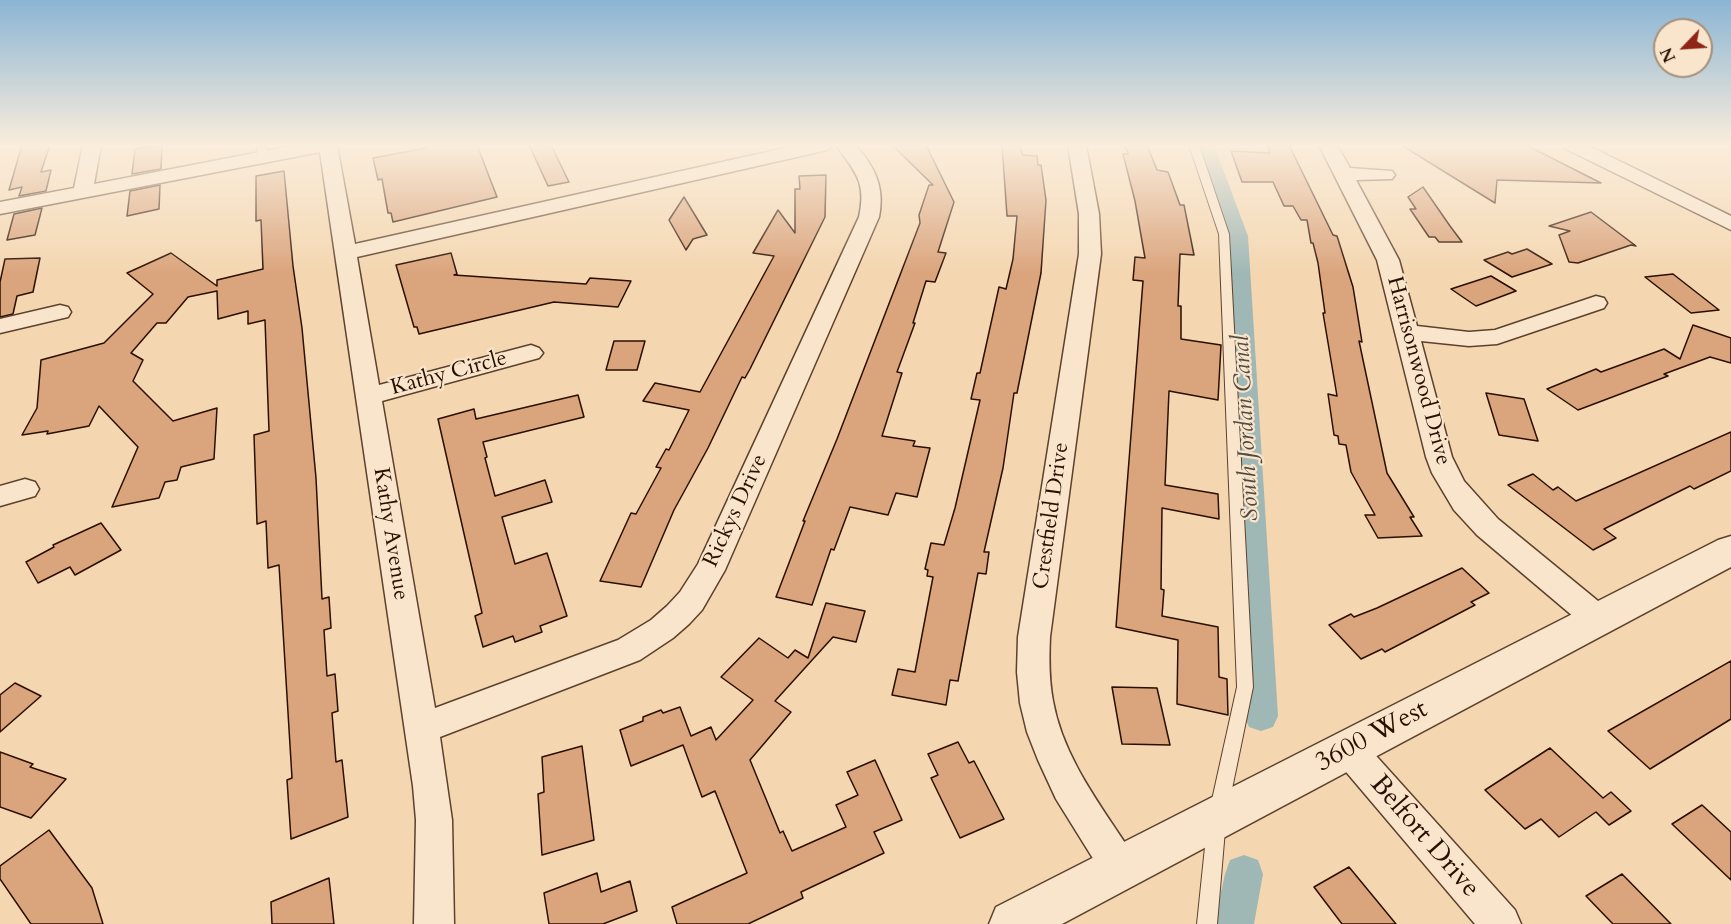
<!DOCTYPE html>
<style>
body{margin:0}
#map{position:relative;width:1731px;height:924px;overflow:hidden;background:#f4d7b1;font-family:Cardo,serif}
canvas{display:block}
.north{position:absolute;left:1653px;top:18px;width:60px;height:60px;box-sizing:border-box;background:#f8e5cc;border:2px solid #a68f7a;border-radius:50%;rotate:245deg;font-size:16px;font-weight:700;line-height:24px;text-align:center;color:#2a0f00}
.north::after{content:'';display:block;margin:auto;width:21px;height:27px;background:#8f2418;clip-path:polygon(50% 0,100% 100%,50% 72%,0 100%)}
</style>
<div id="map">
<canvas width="1731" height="924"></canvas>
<div class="north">N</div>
</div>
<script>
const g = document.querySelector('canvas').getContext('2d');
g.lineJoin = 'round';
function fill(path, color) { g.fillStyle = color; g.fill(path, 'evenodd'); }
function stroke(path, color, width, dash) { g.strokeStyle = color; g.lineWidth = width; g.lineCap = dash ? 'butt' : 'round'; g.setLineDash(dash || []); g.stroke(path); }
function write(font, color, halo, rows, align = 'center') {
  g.font = font + ' Cardo,serif'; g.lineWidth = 4.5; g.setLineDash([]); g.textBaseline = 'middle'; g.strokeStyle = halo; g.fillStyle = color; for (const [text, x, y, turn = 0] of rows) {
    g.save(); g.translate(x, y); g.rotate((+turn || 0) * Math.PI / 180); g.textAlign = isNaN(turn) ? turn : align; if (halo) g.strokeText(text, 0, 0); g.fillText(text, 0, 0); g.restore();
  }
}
fill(new Path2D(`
 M1196 145H1214L1248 236 1278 716 1273 727 1261 731 1249 727 1244 716 1228 236Z
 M1244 855 1258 860 1263 874 1254 924H1214L1225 874 1230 860Z`), '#9fb7b5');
const building = new Path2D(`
 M22 145H50L41 172 51 170 46 191 19 196 22 187 9 190Z
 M162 145 161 169 132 174 135 149Z
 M425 145H477L497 197 393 222 391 213H388L382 179 378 180 373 158 426 148Z
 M529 145H551L569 182 548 186Z
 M892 145H926L954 202 938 252 946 253 935 282 926 281 913 323H915L897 372 902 373 882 436 915 441 913 446 930 448 917 497 896 493 888 515 850 507 834 550 831 549 812 605 776 597 805 521H803L837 439 920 223 919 215 929 185H933Z
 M1002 145H1019L1023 155 1037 156 1038 165H1041L1046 200 1041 273 1017 393H1014L1003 468 984 552H989L986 574 978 573 958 681 950 680 946 705 892 695 898 669 915 672 933 577 927 576 928 570 925 569 931 543 944 545 955 508 980 400 971 399 977 373H980L999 287 1006 289 1013 259 1017 216H1007Z
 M1125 145H1147L1157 170 1168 172 1180 205H1184L1194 255 1180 254 1178 306H1181V339L1221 345 1218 400 1169 391 1165 485 1218 494 1219 519 1162 508 1161 589 1164 590 1162 616 1218 627 1219 677 1227 679 1228 715 1177 704 1178 640 1116 627 1143 281 1133 280 1135 257 1145 258 1135 201 1123 154H1128Z
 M1267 145H1289L1333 235 1337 236 1353 287 1362 342 1359 341 1387 473 1414 517H1410L1422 536 1378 538 1365 515H1375L1351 472 1346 445 1339 444 1338 436 1334 435 1328 394 1337 396 1323 313H1325L1318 263 1313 243H1311L1307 220H1301L1293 206H1284L1273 182H1242L1231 151 1270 153Z
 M1401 145H1526L1601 183 1497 180 1495 203Z
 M284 171 293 266 302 328 316 478 322 599 329 597 331 628 324 630 327 676 335 674 338 711 332 713 336 762 342 760 348 817 291 839 287 780 292 778 279 565 268 568 266 521 257 524 254 435 269 431 265 320 248 324V311L218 319 217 291 188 297 166 323H157L131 353 143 360 133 381 173 421 217 408 214 459 181 467 177 480 165 482 159 498 112 507 138 447 99 406 89 426 47 434 48 431 22 435 37 408 41 360 104 343 153 294 127 273 171 253 217 286V280L263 269 261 220 256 221V176Z
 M826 175 825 217 750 369 745 378 742 377 708 448 674 510 641 587 600 581 631 513 636 514 661 468 656 467 666 449 669 450 689 410 643 401 655 383 700 392 774 256 753 253 778 210 795 233V189H800L799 176Z
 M160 185 159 209 127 216 130 191Z
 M1423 187 1450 226 1462 242H1439L1435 237H1429L1410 209H1416L1408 197Z
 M684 197 707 235 693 239 686 250 669 220Z
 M42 208 35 235 7 240 14 214Z
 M1591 212 1636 246 1631 245 1578 263 1569 262 1559 235 1570 231 1549 226Z
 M1527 249 1552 264 1512 277 1484 260 1508 252 1512 254Z
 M451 253 457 274 454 275 586 284 590 278 631 281 618 307 554 302 419 334 417 327H414L396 265Z
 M40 258 33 292 17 296 13 314 0 317V282L5 259Z
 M1673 274 1719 310 1691 313 1645 277Z
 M1491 276 1516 291 1476 306 1451 289Z
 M1693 325 1731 338V363L1710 357 1664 374 1668 376 1578 410 1547 389 1596 369 1601 372 1664 349 1680 359Z
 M614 341H645L637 370H606Z
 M1486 393 1524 399 1538 441 1499 435Z
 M578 395 584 417 483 442 487 457 485 458 495 496 545 480 552 502 502 517 515 564 547 553 567 616 540 626 542 632 515 642 513 636 483 647 475 616 482 613 438 419 474 409 476 419Z
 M1731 432V471L1694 489 1690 486 1604 529 1616 538 1593 550 1508 485 1533 474 1553 490 1558 487 1576 501Z
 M101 523 121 550 75 575 70 567 38 583 26 562 54 547 53 545Z
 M1462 568 1489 593 1471 602 1475 605 1385 652 1382 649 1361 659 1329 625 1351 614 1354 617 1377 608Z
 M826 603 865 611 856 642 833 637 775 701 791 712 750 760 780 833 783 831 792 851 846 827 836 805 858 795 847 772 875 760 902 820 874 832 884 853 801 892 803 898 748 924H677L672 907 747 873 715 791 702 797 683 745 631 766 620 730 643 721V717L661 710 663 713 680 707 691 736 711 727 716 740 753 700 721 677 759 638 788 658 795 650 808 658Z
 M1731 661V719L1650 769 1608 731Z
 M15 683 41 696 0 732V695Z
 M1112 687 1157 688 1170 745 1122 744Z
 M958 742 969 763 974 761 1004 819 960 838 931 778 938 775 928 754Z
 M582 746 594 840 542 855 538 794 544 792 542 757Z
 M1550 748 1603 798 1611 792 1631 811 1609 825 1596 812 1559 837 1541 819 1525 829 1485 790Z
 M0 752 33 764 30 767 66 779 31 818 0 807Z
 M1702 805 1731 832V880L1672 824Z
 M49 830 92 888 103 924H31L0 879V866Z
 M1349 867 1396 924H1342L1314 887Z
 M597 873 601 892 630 881 637 911 603 924H549L544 893Z
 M1622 874 1671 924H1613L1586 896Z
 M329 878 334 924H272L271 902Z`);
fill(building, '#daa47c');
stroke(building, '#2a0f00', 1.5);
const service = new Path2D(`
 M257 145H267L266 159 258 157Z
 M1189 145H1199L1229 234 1253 687 1226 818 1217 924H1197L1208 818 1237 687 1219 234Z`);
const minor = new Path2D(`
 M83 145H101L94 184 296 145H337L355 244 798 145H832L829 149 823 151 357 257 379 385 531 345 539 348 543 353 539 358 382 401 435 708 618 640 651 620 667 606 680 592 698 564 859 217C867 182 855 172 836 145H855C875 166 885 188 879 217L725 570 702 610 689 624 673 638 640 660 440 737 452 820 454 924H414L416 820 413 786 320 152 0 214V202L74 188Z
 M1068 145H1086L1099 214 1101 254 1050 637C1049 659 1049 680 1053 701 1063 758 1102 807 1133 855L1139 868 1133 881 1120 887 1107 881 1056 799 1038 760 1027 732 1020 703 1017 672 1018 637 1079 254V214Z
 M1319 145H1337L1350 168 1392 171 1395 175 1392 179 1356 180 1399 260 1417 326 1469 332 1495 330 1596 296 1604 298 1607 303 1604 308 1497 344 1469 346 1421 341 1452 457 1464 481 1498 519 1609 610 1614 619 1609 628 1598 632 1587 628 1477 535 1454 510 1432 473 1426 457 1377 260Z
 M1563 145H1587L1731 216V230L1566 149Z
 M60 305 68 307 71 312 68 317 0 333V319Z
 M25 479 35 482 39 489 35 496 0 506V486Z
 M1348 733 1360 738 1515 910 1521 924H1475L1336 760 1331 749 1336 738Z`);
const tertiary = new Path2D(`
 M1731 536V567L1062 924H989L996 907 1718 540Z`);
stroke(service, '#5c412c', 2);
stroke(minor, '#5c412c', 3);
stroke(tertiary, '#5c412c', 3);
fill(service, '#f8e5cc');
fill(minor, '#f8e5cc');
fill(tertiary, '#f8e5cc');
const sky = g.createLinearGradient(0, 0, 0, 274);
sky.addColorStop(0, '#8bb5d4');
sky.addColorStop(0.53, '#faeddc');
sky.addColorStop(1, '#faeddc00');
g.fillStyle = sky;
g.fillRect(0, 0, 1731, 274);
write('22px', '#2a0f00', '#f8e5cc', [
 ["Harrisonwood Drive",1418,371,75],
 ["Kathy Circle",449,374,-15],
 ["Rickys Drive",736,511,-65],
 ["Crestfield Drive",1052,516,-82],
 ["Kathy Avenue",390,534,81]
]);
write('italic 24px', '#534a3f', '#f8e5cc', [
 ["South Jordan Canal",1247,428,-93]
]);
write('27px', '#2a0f00', '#f8e5cc', [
 ["3600 West",1372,737,-28],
 ["Belfort Drive",1424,837,49]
]);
</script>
